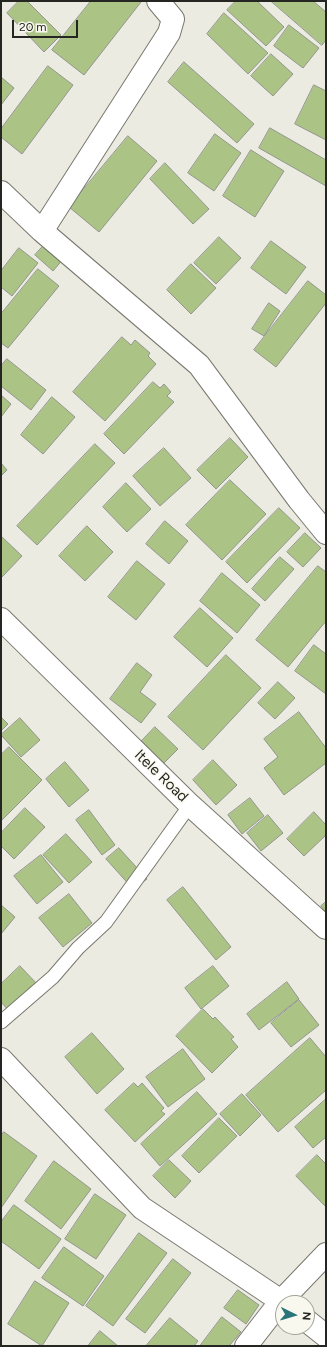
<!DOCTYPE html>
<style>
body{margin:0}
#map{position:relative;width:327px;height:1347px;overflow:hidden;background:#ebebe1;font-family:Figtree,sans-serif}
canvas{display:block}
.frame{position:absolute;inset:0;border:2px solid #252522;pointer-events:none}
.north{position:absolute;left:275px;top:1295px;width:40px;height:40px;box-sizing:border-box;background:#f8f8ee;border:1px solid #a4a49c;border-radius:50%;rotate:95deg;font-size:11px;font-weight:700;line-height:16px;text-align:center;color:#252522}
.north::after{content:'';display:block;margin:auto;width:14px;height:18px;background:#2a747a;clip-path:polygon(50% 0,100% 100%,50% 72%,0 100%)}
.scale{position:absolute;left:12px;top:20px;width:66px;height:18px;box-sizing:border-box;border:2px solid #252522;border-top:0;padding-left:5px;font-size:12px;line-height:14px;white-space:nowrap;color:#252522;-webkit-text-stroke:3px #f8f8ee;paint-order:stroke}
</style>
<div id="map">
<canvas width="327" height="1347"></canvas>
<div class="frame"></div>
<div class="north">N</div>
<div class="scale">20 m</div>
</div>
<script>
const g = document.querySelector('canvas').getContext('2d');
g.lineJoin = 'round';
function fill(path, color) { g.fillStyle = color; g.fill(path, 'evenodd'); }
function stroke(path, color, width, dash) { g.strokeStyle = color; g.lineWidth = width; g.lineCap = dash ? 'butt' : 'round'; g.setLineDash(dash || []); g.stroke(path); }
function write(font, color, halo, rows, align = 'center') {
  g.font = font + ' Figtree,sans-serif'; g.lineWidth = 3; g.setLineDash([]); g.textBaseline = 'middle'; g.strokeStyle = halo; g.fillStyle = color; for (const [text, x, y, turn = 0] of rows) {
    g.save(); g.translate(x, y); g.rotate((+turn || 0) * Math.PI / 180); g.textAlign = isNaN(turn) ? turn : align; if (halo) g.strokeText(text, 0, 0); g.fillText(text, 0, 0); g.restore();
  }
}
const building = new Path2D(`
 M19 1H27L61 35 44 52 7 13Z
 M91 1H139L141 2 84 75 52 50Z
 M236 1H257L284 27 266 46 227 10Z
 M271 1H313L326 12V40L322 45Z
 M224 13 268 53 248 74 207 34Z
 M289 25 319 48 303 68 274 46Z
 M271 54 293 74 273 96 251 76Z
 M184 62 254 124 237 143 168 82Z
 M48 66 73 85 22 154 1 137V129Z
 M1 77 14 88 1 105Z
 M314 85 326 91V140L295 124Z
 M270 128 326 160V186L259 148Z
 M215 134 241 153 214 191 188 173Z
 M128 136 157 161 99 232 69 207Z
 M251 150 284 171 255 217 223 196Z
 M165 163 209 209 193 224 150 179Z
 M219 237 241 258 216 284 194 263Z
 M271 241 306 267 286 294 251 268Z
 M47 242 64 258 53 271 35 255Z
 M19 248 38 263 12 296 1 287V271Z
 M191 264 216 288 191 314 167 290Z
 M38 269 59 286 8 348 1 343V314Z
 M308 281 326 295V303L276 367 254 350Z
 M269 303 280 311 264 336 252 329Z
 M122 337 131 345 135 340 150 353 148 356 156 364 105 421 73 392Z
 M7 359 46 390 31 410 1 386V366Z
 M153 382 160 388 164 384 171 392 167 396 174 402 124 454 104 434Z
 M1 395 11 404 1 417Z
 M52 397 75 417 43 454 21 435Z
 M230 438 248 457 216 489 197 470Z
 M95 444 115 463 37 545 17 526Z
 M164 448 191 478 160 506 133 476Z
 M1 463 7 470 1 476Z
 M230 480 266 514 222 560 186 525Z
 M126 483 151 509 127 532 103 507Z
 M279 508 300 528 247 583 226 562Z
 M165 521 188 541 169 564 146 544Z
 M87 526 113 552 85 581 59 556Z
 M305 533 321 548 303 567 287 552Z
 M1 536 22 556 2 577 1 576Z
 M280 557 294 569 265 601 252 589Z
 M137 561 165 584 136 620 108 597Z
 M318 566 326 572V621L288 667 256 640Z
 M222 573 260 605 237 633 200 601Z
 M200 608 233 638 207 667 174 637Z
 M314 645 326 654V694L295 671Z
 M226 655 261 688 203 750 168 717Z
 M137 663 152 675 140 692 156 704 141 723 110 699Z
 M278 682 295 698 275 719 258 703Z
 M299 712 326 748V763L284 795 264 768 278 757 264 739Z
 M1 717 8 724 1 731Z
 M20 718 40 740 21 757 1 735Z
 M155 727 178 749 161 766 138 745Z
 M9 747 42 780 1 821V755Z
 M213 760 237 785 216 805 193 780Z
 M65 762 89 790 69 807 46 779Z
 M250 798 264 816 242 834 228 815Z
 M25 808 45 827 14 859 1 846V833Z
 M89 810 115 845 102 855 76 820Z
 M314 812 326 825V835L304 856 287 839Z
 M268 815 283 833 261 851 247 833Z
 M66 834 92 862 69 883 43 855Z
 M119 848 147 879 133 889 106 859Z
 M41 855 63 882 37 904 14 876Z
 M183 887 231 947 216 960 167 900Z
 M69 894 92 923 63 947 39 918Z
 M326 902V913L321 906Z
 M1 905 15 917 1 934Z
 M20 966 37 984 9 1011 1 1002V984Z
 M213 966 229 986 201 1009 185 988Z
 M287 982 299 999 259 1030 247 1014Z
 M299 1000 319 1025 291 1047 271 1023Z
 M203 1009 213 1019 215 1017 234 1037 231 1039 238 1047 212 1073 176 1036Z
 M92 1033 124 1069 97 1094 65 1057Z
 M310 1038 326 1057V1090L278 1132 246 1095Z
 M183 1049 205 1079 168 1107 146 1077Z
 M134 1083 138 1087 142 1083 164 1108 161 1111 165 1114 135 1142 105 1110Z
 M197 1092 217 1114 160 1166 141 1144Z
 M242 1094 261 1115 240 1136 220 1114Z
 M326 1099V1137L313 1148 295 1127Z
 M219 1118 237 1136 199 1173 182 1156Z
 M4 1132 37 1156 1 1208V1136Z
 M317 1155 326 1164V1207L296 1176Z
 M169 1160 191 1181 175 1198 153 1176Z
 M54 1161 91 1189 61 1229 25 1201Z
 M95 1194 126 1215 96 1259 65 1239Z
 M14 1205 61 1239 39 1269 1 1241V1222Z
 M139 1233 167 1253 113 1326 86 1306Z
 M64 1247 104 1276 83 1306 42 1278Z
 M173 1259 191 1273 145 1333 126 1319Z
 M35 1281 69 1303 42 1346 8 1324Z
 M238 1290 259 1305 246 1324 224 1308Z
 M222 1317 241 1332 229 1346H200Z
 M170 1318 198 1341 194 1346H146Z
 M100 1331 118 1346H88Z`);
fill(building, '#abc486');
stroke(building, '#92958d', 1);
const lane = new Path2D(`
 M1 1022 53 977 78 948 106 922 190 805`);
const street = new Path2D(`
 M158 1 173 19 169 33 42 231 199 365 299 500 326 533
 M1 192 42 231
 M1 619 190 805 326 928
 M1 1059 142 1208 284 1303
 M307 1321 326 1336
 M246 1346 281 1301 326 1254`);
stroke(lane, '#78786f', 15);
stroke(street, '#78786f', 24);
stroke(lane, '#fff', 13);
stroke(street, '#fff', 22);
write('15px', '#252522', '#f8f8ee', [
 ["Itele Road",161,776,44]
]);
</script>
